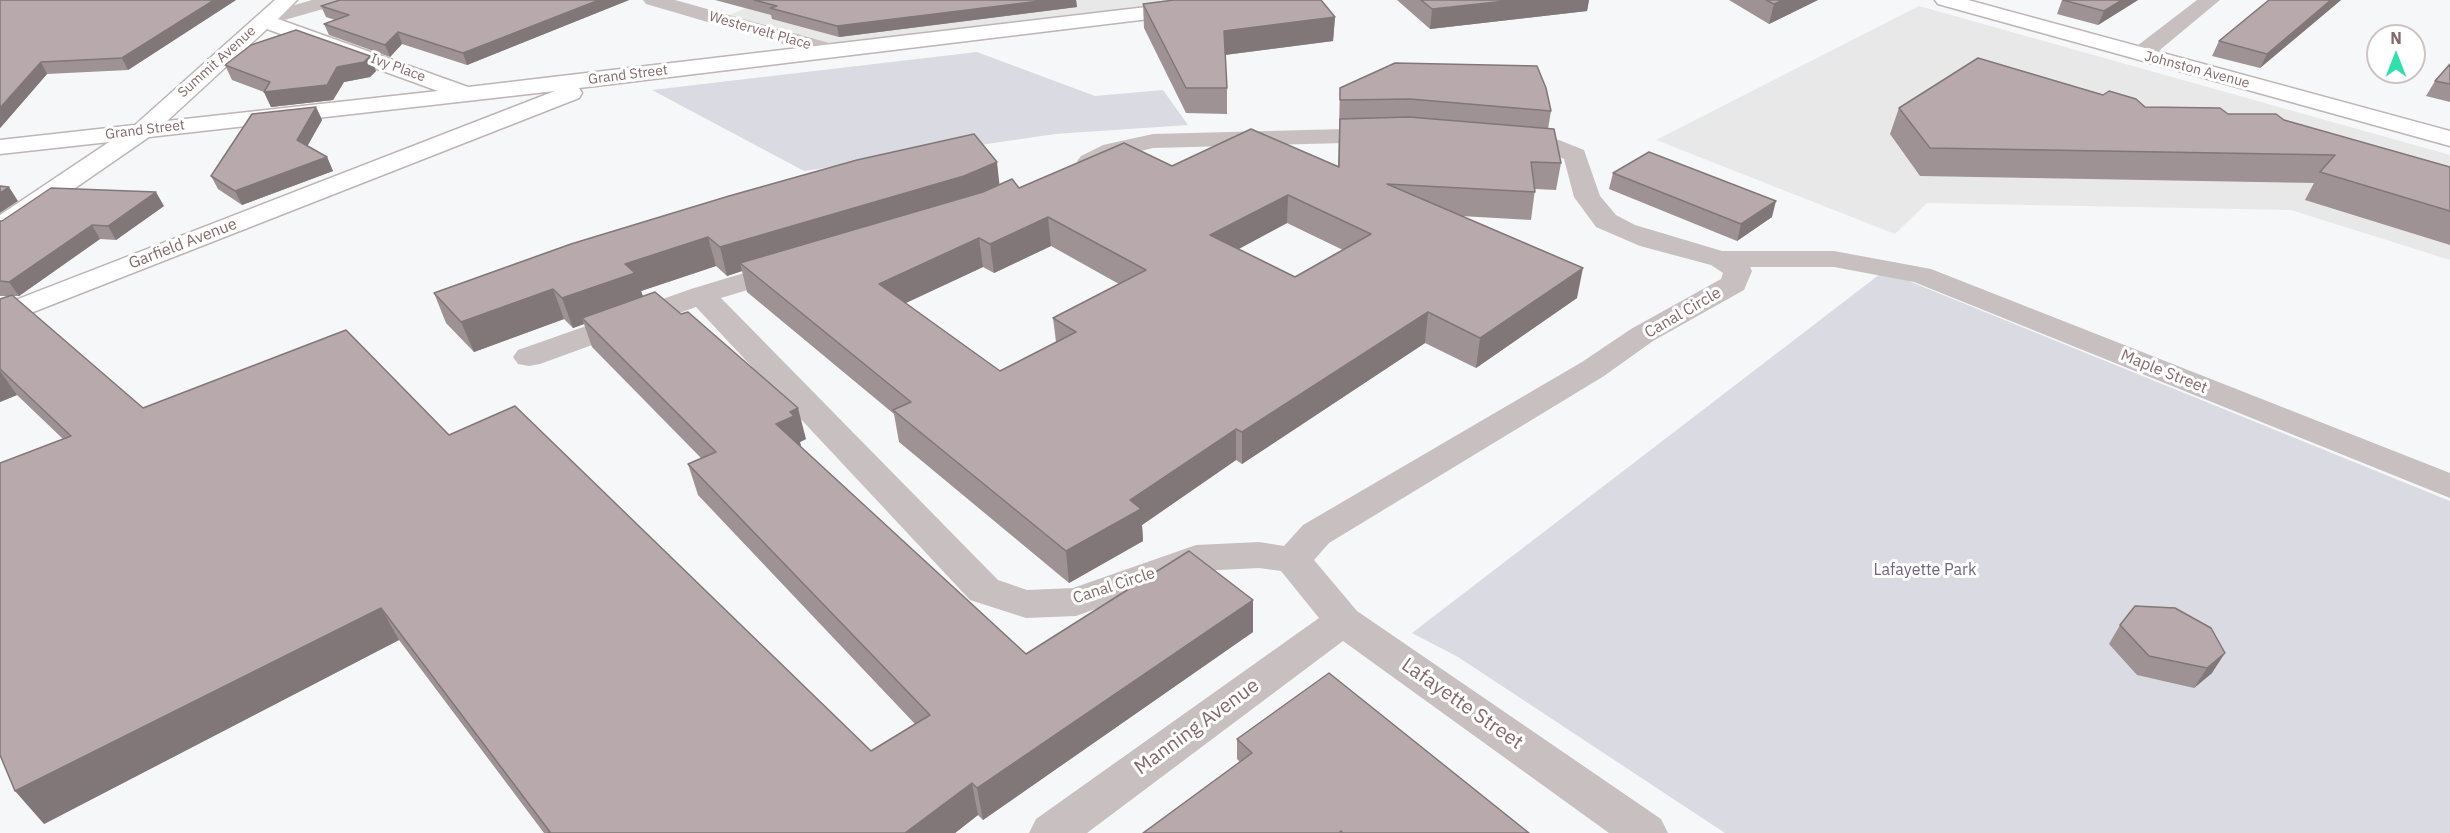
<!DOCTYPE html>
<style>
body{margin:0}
#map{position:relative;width:2450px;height:833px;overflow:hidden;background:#f5f7f8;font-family:"IBM Plex Sans",sans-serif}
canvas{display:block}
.north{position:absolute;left:2366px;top:24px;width:60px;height:60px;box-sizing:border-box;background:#fff;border:2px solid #cfc3c3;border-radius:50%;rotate:0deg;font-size:16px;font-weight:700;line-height:24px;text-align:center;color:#86686a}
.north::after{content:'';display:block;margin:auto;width:21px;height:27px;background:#2de0ad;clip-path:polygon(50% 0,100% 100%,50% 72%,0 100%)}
</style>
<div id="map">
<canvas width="2450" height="833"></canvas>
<div class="north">N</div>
</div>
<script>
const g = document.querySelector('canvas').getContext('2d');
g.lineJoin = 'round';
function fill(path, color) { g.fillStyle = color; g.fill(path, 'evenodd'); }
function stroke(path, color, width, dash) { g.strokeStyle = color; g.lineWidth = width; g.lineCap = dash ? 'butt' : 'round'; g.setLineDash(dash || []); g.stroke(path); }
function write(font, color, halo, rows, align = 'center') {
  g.font = font + ' "IBM Plex Sans",sans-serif'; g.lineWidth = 6; g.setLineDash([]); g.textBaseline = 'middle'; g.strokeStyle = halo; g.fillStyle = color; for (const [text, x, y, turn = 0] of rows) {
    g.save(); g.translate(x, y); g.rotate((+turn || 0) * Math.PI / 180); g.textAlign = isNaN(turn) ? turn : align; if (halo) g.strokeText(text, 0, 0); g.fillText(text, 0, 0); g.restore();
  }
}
fill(new Path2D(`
 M763 0H1198L821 45 721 19Z
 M1919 6 2450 155V260L2291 210 1927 203 1895 234 1656 140Z`), '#e9e8e9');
fill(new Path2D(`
 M977 52 1095 96 1163 90 1188 125 1055 134 804 171 652 90Z
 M1884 271 2450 501V833H1725L1458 657 1412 633Z`), '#dadae2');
const secondary = new Path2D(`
 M275 0H297L278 19 468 87 1206 0H1266L1263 4 1256 6 579 88 582 93 579 98 0 325V306L555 91 149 137 10 233 0 235V215L109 142 0 154V140L135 125ZM267 29 438 91 167 121Z
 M1935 0H1968L2450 131V146L1938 4Z`);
stroke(secondary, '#beb4b5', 3);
fill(new Path2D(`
 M312 0H344L341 4 263 26 256 24 253 20 256 16Z
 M643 0H675L840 46 843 51 840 56 832 57 824 56 646 4Z
 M2197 0H2220L2149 59 2141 61 2133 59 2130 54 2133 49Z
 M1383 128 1392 130 1395 135 1392 140 1383 142 1153 148 1120 156 1099 166 1090 169 1081 166 1077 161 1081 156 1103 145 1153 134Z
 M1512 135 1559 140 1584 150 1600 196 1616 215 1635 225 1722 251H1834L1931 269 2450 473V498L1914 282 1834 267H1750L1752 271 1744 290 1653 341 1604 376 1329 543 1314 560 1357 611 1661 819 1668 833H1609L1343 641 1087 833H1029L1036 819 1319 618 1281 571 1259 568 1199 571 1076 616 1026 618 970 600 696 307 540 364 529 366 518 364 513 357 518 350 691 289 787 260 797 263 801 269 797 275 721 298 998 580 1027 590 1073 588 1196 545 1259 542 1284 546 1303 525 1582 362 1631 329 1721 279 1723 273 1711 265 1640 246 1596 227 1574 197 1564 159 1553 154 1503 147 1500 142 1503 137Z`), '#c8bfc0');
fill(secondary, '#fff');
fill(new Path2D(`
 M0 0H236L128 70 47 74 1 127 0 128Z
 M629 0 467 65 402 44 390 57 329 35 324 24 335 20 326 17 321 6Z
 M715 0H1076L1077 7 839 37 772 19 771 15Z
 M1397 0H1589L1587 11 1430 29Z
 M1729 0H1818L1769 24Z
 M2062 0H2138L2098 25 2057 14Z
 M2269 0H2341L2260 68 2212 56 2219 41Z
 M1143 4 1335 17 1333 41 1225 55 1227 88V114L1186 113 1144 28Z
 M2450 64V102L2426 96 2435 81Z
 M225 65 376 71 370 77 344 82 333 100 271 107 264 92 232 80Z
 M1340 88 1551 111 1548 129 1561 163 1556 190 1535 189 1531 220 1461 216 1577 298 1476 368 1425 343 1242 464 1236 460 1142 525 1143 541 1069 583 899 442 894 414 747 292 742 271 727 276 716 266 641 291 643 296 806 439 800 442 801 447 1026 654 1253 600V632L983 820 978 815 955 833H544L399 640 44 824 63 439 17 395 0 402V299L9 296H0V221L164 206 116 240 100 239 19 296H13L143 408 449 435 871 751 915 724 698 495 688 464 701 458 592 347 584 324 573 328 564 319 474 352 446 323 434 293 571 244 999 185 1019 188 1172 166 1338 167ZM1287 223 1343 250 1295 277 1238 249ZM1051 246 1119 284 1053 318 1056 342 1000 371 906 303 983 267 994 273Z
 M2103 95 2145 107 2284 120 2450 167V245L2305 200 2314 183 1920 176 1890 134 1899 108Z
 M316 107 322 120 307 146 327 157 333 171 242 205 218 189 211 176Z
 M1613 173 1772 217 1737 241 1609 189Z
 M2135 606 2212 673 2194 688 2137 675 2109 644 2120 625Z
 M1237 739 1529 833H1143L1240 762 1237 759Z`), '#9e9294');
fill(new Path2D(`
 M214 0H236L128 70 122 58Z
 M599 0H629L467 65 463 53Z
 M1048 0H1076L1077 7 839 37 837 26Z
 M1515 0H1589L1587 11 1430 29 1432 9Z
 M1783 0H1818L1769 24 1774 4Z
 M2122 0H2138L2098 25 2104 11Z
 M2331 0H2341L2260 68 2267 54Z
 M1335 17 1333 41 1224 55V31Z
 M398 32 402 44 390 57 385 45Z
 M370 56 376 71 370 77 344 82 333 100 271 107 264 92Z
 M41 62 47 74 1 127 0 128V108Z
 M316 107 322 120 303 154 297 140Z
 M327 157 333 171 242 205 235 191Z
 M997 162 1000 189 740 263 742 271 727 276 720 247Z
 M9 187 18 201 0 213V193Z
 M156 192 164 206 116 240 108 226Z
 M1288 195 1287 223 1211 264 1210 235Z
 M1776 201 1772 217 1737 241 1741 224Z
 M1048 217 1051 246 994 273 990 244Z
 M92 225 100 239 19 296 9 282Z
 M708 237 716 266 641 291 645 303 582 318 584 324 573 328 562 298 625 264Z
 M979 238 983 267 884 313 879 284Z
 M1583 268 1577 298 1476 368 1480 338Z
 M553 289 564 319 474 352 461 322Z
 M1428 312 1425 343 1242 464V432Z
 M0 371 17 395 0 402Z
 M798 408 806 439 800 442 801 446 784 455 776 424 790 412Z
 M1236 429V460L1142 525 1143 541 1069 583 1066 551 1130 500Z
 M1253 600V632L983 820 977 788Z
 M381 608 399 640 44 824 15 791Z
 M2225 653 2212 673 2194 688 2207 668Z
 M972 783 978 815 955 833H905Z`), '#817778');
const building = new Path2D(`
 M0 0H214L122 58 41 62 0 108Z
 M340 0H599L463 53 398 32 385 45 324 24 349 15 321 6Z
 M754 0H1048L837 26 770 8 777 6Z
 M1174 0H1321L1335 17 1224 31 1227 88H1186L1143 4Z
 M1421 0H1515L1432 9Z
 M1766 0H1783L1774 4Z
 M2063 0H2122L2104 11Z
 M2269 0H2331L2267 54 2219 41Z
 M296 30 370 56 364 62 337 67 327 85 264 92 270 82 225 65 251 45Z
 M1978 58 2103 95 2109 91 2136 99 2145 107 2220 108 2228 114H2276L2284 120 2450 167V211L2320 172 2335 155 1930 148 1899 108Z
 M1395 63 1537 66 1546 88 1551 111 1410 99 1340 100V88Z
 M2450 64V84L2435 81Z
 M316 107 297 140 327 157 235 191 211 176 252 114Z
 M1409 117 1554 129 1561 163 1531 162 1535 192 1387 184 1583 268 1480 338 1428 312 1242 432 1236 429 1130 500 1141 509 1066 551 893 410 911 402 740 263 983 192 1012 179 1019 188 1124 143 1172 166 1251 129 1339 167 1340 119ZM1288 195 1371 234 1295 277 1210 235ZM1048 217 1146 270 1053 318 1076 332 1000 371 879 284 979 238 990 244Z
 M974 134 997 162 964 176 720 247 708 237 625 264 635 273 562 298 553 289 461 322 434 293 571 244 729 196 857 160Z
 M1649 152 1776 201 1741 224 1613 173Z
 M0 186 9 187 0 193Z
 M51 188 156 192 108 226 92 225 9 282 0 281V221H2Z
 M655 292 681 314 688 312 798 408 790 412 794 416 776 424 1026 654 1189 551 1253 600 977 788 972 783 905 833H548L550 832 381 608 15 791 0 755V463L71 436 0 369V299L12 295 143 408 346 330 449 435 515 406 871 751 930 715 688 464 716 452 582 318Z
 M2135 606 2175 608 2211 628 2225 653 2207 668 2149 656 2120 625Z
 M1329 673 1529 833H1343L1341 831 1339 833H1143L1252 753 1237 739Z`);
fill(building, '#b8aaac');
stroke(building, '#817778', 1.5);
write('14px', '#86686a', '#fff', [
 ["Westervelt Place",760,31,16],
 ["Summit Avenue",217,62,-42],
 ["Ivy Place",398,68,20],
 ["Johnston Avenue",2197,70,15],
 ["Grand Street",628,75,-7],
 ["Grand Street",145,130,-7]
]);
write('16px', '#86686a', '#fff', [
 ["Garfield Avenue",183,244,-21],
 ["Canal Circle",1683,313,-30],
 ["Maple Street",2164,372,22],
 ["Canal Circle",1114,586,-18]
]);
write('16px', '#6d667d', '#fff', [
 ["Lafayette Park",1925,570]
]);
write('20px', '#86686a', '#fff', [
 ["Lafayette Street",1462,704,35],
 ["Manning Avenue",1197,727,-36]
]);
</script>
